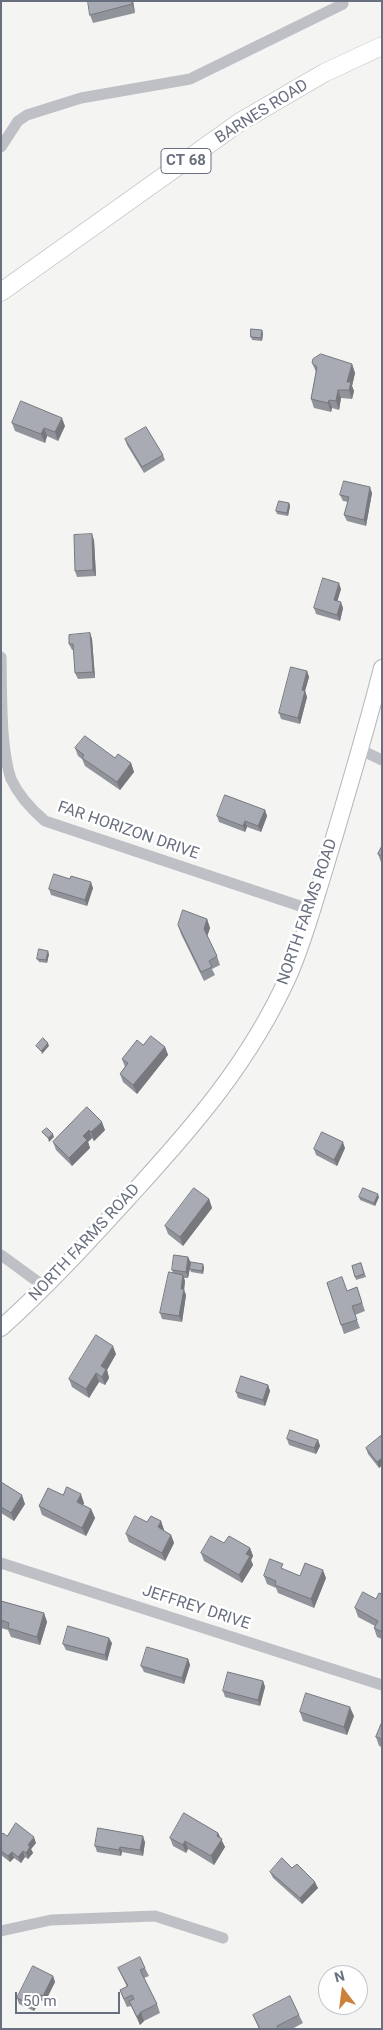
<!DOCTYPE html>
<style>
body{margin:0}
#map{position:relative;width:383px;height:2030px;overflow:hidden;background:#f4f5f2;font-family:Roboto,sans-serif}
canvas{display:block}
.frame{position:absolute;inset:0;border:2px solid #686f7f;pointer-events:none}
.north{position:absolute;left:318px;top:1965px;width:50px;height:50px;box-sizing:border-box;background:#fff;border:1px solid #c3c5cc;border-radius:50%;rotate:345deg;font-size:14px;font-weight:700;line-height:20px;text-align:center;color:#686f7f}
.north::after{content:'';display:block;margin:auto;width:18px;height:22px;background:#cd803a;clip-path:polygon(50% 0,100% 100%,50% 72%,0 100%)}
.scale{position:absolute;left:15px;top:1992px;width:105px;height:22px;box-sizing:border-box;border:2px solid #686f7f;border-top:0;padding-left:6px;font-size:15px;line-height:18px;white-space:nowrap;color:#686f7f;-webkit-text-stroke:4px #fff;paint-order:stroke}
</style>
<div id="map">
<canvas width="383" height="2030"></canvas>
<div class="frame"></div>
<div class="north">N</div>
<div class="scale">50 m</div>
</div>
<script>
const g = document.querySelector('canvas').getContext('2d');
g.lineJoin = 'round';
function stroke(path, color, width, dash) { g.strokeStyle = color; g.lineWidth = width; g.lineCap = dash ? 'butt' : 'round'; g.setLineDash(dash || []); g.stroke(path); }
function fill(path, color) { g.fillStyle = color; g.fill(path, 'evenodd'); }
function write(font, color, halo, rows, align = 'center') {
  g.font = font + ' Roboto,sans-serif'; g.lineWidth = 5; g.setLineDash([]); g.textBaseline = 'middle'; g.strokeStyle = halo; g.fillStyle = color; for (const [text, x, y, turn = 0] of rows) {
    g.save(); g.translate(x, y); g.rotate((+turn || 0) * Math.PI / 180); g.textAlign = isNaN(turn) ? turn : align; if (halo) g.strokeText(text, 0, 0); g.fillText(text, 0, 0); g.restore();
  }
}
const secondary = new Path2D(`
 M1 1328C47 1287 88 1242 130 1196 193 1127 250 1062 289 975 304 941 314 903 325 868 345 801 365 735 382 668`);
const primary = new Path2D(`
 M1 292 240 122 324 73 382 46`);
stroke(secondary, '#b3b6bb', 18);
stroke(primary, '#b4b6ba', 19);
stroke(new Path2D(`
 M1 147 18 121 27 115 81 98 190 79 343 4
 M1 657C2 693 0 746 11 779 19 796 31 809 45 821L312 910
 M361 750 382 760
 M1 1255 45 1287
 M1 1563 382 1685
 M1 1931 51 1920 155 1916 223 1938`), '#bfc0c5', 11);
stroke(secondary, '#fff', 16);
stroke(primary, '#fff', 18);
fill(new Path2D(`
 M133 1 135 13 93 23 90 15Z
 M263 333 262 341 252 340 251 337Z
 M312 363 352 364 355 373 352 386 354 391 352 399 341 398 339 410 332 408 331 412 314 408 311 399 316 372Z
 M12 423 65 426 58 441 47 436 45 443 15 431Z
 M125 439 163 455 165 460 144 473 127 445Z
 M372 493 366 526 347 521 344 515 348 502 343 501 340 495Z
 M289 503 290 506 288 516 277 514 276 511Z
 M94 540 96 576 77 577 75 571Z
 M341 589 337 601 343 608 340 621 316 614 314 608Z
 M90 633 92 639 95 678 78 679 75 673 74 650H72L69 644Z
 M307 671 309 677 305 691 307 697 300 724 281 719 279 713Z
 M75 748 115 758 131 763 134 772 120 790 85 766 82 759 78 756Z
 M265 810 267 816 261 832 247 827 245 832 219 822 217 816Z
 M382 846V863L381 862 378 854Z
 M93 888 87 906 51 895 49 889Z
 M207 919 210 928 207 936 217 956 220 965 212 969 215 975 204 981 181 934 178 925Z
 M49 954 47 963 39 962 37 959Z
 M143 1045 165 1047 168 1055 137 1094 123 1082 120 1074 125 1067 122 1059Z
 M87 1107 105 1130 94 1141 92 1138 88 1142 90 1148 72 1166 56 1150 53 1142Z
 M345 1148 337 1166 316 1155 314 1149Z
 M359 1197H379L375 1206 360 1200Z
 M209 1199 212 1208 183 1246 168 1234 165 1226Z
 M188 1257 191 1263 188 1278H184L185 1281 184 1290 186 1295 182 1322 162 1319 160 1313 173 1273 172 1270Z
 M361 1263 366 1277 356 1280 352 1266Z
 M204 1267 203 1274 191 1272 190 1269Z
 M327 1283 347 1291 357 1287 365 1311 355 1315 360 1328 344 1334Z
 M116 1354 107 1370 109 1378 105 1385 99 1382 89 1398 72 1387 69 1379Z
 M268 1385 270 1391 265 1406 238 1398 236 1392Z
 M382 1435V1465L379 1468 368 1454 366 1448Z
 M287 1439 318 1440 320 1446 316 1454 289 1445Z
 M1 1482 25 1504 14 1521 1 1513Z
 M63 1495 84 1503 83 1505 91 1509 95 1518 86 1536 42 1515 39 1506Z
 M161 1521 164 1530V1531L171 1535 174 1543 165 1561 129 1542 126 1534 147 1522Z
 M224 1543 250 1548 253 1556 251 1560 253 1565 242 1583 204 1561 201 1553Z
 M285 1570 300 1576 326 1578 314 1608 278 1593 276 1588 267 1584 264 1576Z
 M382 1594V1639L377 1637 374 1628 375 1626 358 1617 355 1608 376 1599Z
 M1 1601 44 1613 47 1622 40 1645 11 1637 8 1630 1 1628Z
 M112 1643 107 1661 66 1650 63 1644Z
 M188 1659 190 1665 184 1684 144 1672 141 1666Z
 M263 1681 265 1687 260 1706 225 1697 223 1691Z
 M300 1712 354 1716 347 1735 303 1721Z
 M382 1722V1747L379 1746 376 1737Z
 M218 1833 225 1847 214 1865 188 1849 186 1853 173 1846 170 1838Z
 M1 1835 36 1843 31 1849 33 1853 28 1859 25 1857 21 1863 14 1858 10 1862 1 1855Z
 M145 1842 143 1856 122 1852 121 1856 97 1852 95 1846Z
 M292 1868 318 1888 302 1904 273 1878 270 1872Z
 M118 1968H145L149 1976 144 1978 157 2004 160 2013 144 2021 140 2025 131 2006 127 2007 123 1998 120 1990 127 1987Z
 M53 1976 55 1982 45 2002 40 2000 34 2011 19 2004 17 1998Z
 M253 2015H299L303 2023 292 2029H259Z`), '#90939a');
fill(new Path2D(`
 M132 1H133L135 13 132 4Z
 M262 330 263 333 262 341 261 338Z
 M352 364 355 373 352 386 354 391 352 399 349 390 347 382Z
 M338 390 341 398 339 410 336 401Z
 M329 400 332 408 331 412 328 403Z
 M62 418 65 426 58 441 55 432Z
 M44 428 47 436 45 443 41 434Z
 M370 487 372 493 366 526 364 520Z
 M289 503 290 506 288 516 287 513Z
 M92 534 94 540 96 576 93 570Z
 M339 583 341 589 336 606 334 600Z
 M341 602 343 608 340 621 337 615Z
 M90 633 92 639 95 678 93 672Z
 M307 671 309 677 305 691 307 697 300 724 298 718 302 690Z
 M131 763 134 772 120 790 117 782Z
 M265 810 267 816 261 832 258 826Z
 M245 821 247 827 245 832 243 826Z
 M91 882 93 888 87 906 85 900Z
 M207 919 210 928 207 937 204 929Z
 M48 951 49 954 47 963 46 960Z
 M48 1043 49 1046 42 1054 41 1051Z
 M165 1047 168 1055 137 1094 133 1085Z
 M102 1122 105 1130 94 1141 91 1132Z
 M89 1130 92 1138 88 1142 90 1148 72 1166 69 1158 83 1136Z
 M53 1134 54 1137 49 1142 48 1138Z
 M343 1142 345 1148 337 1166 334 1160Z
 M378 1194 379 1197 375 1206 374 1203Z
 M209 1199 212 1208 183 1246 180 1237Z
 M188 1257 191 1263 188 1278 186 1272Z
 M203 1264 204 1267 203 1274 202 1271Z
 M183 1275 185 1281 184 1290 186 1295 182 1322 179 1316 181 1289Z
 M113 1346 116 1354 107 1370 109 1378 105 1385 102 1377 101 1366Z
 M96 1373 99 1382 89 1398 86 1389Z
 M268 1385 270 1391 265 1406 263 1400Z
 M318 1440 320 1446 316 1454 314 1448Z
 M382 1458V1465L379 1468 377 1462Z
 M81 1494 84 1503 80 1511 77 1502Z
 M22 1495 25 1504 14 1521 11 1513Z
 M91 1509 95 1518 86 1536 82 1528Z
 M161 1521 164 1530 161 1536 158 1527Z
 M171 1535 174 1543 165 1561 162 1553Z
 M250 1548 253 1556 251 1560 253 1565 242 1583 239 1575 246 1554Z
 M323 1570 326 1578 314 1608 311 1599Z
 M44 1613 47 1622 40 1645 37 1637Z
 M109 1638 112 1643 107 1661 105 1655Z
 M188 1659 190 1665 184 1684 182 1678Z
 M263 1681 265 1687 260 1706 258 1700Z
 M350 1707 354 1716 347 1735 344 1727Z
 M218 1833 225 1847 214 1865 211 1856 217 1836Z
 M143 1836 145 1842 143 1856 140 1850Z
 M34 1837 36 1843 31 1849 33 1853 28 1859 26 1853 28 1845Z
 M185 1841 188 1849 186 1853 183 1845Z
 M120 1847 122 1852 121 1856 119 1850Z
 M23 1851 25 1857 21 1863 18 1857Z
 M12 1852 14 1858 10 1862 8 1856Z
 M315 1882 318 1888 302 1904 300 1898Z
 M53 1976 55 1982 45 2002 43 1996Z
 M38 1994 40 2000 34 2011 32 2005Z
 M141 2012 144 2021 140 2025 137 2017Z`), '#76787d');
const building = new Path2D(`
 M88 1H132V4L90 15Z
 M251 329 262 330 261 338 251 337Z
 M321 354 352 364 347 382H351L349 390H338L336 401 329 400 328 403 311 399 317 367 312 363 313 359Z
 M21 401 62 418 55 432 44 428 41 434 12 423Z
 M146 427 163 455 142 467 125 439Z
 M344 481 370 487 364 520 344 515 349 497 340 495Z
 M279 501 289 503 287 513 276 511Z
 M92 534 93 570 75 571 74 535Z
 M323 578 339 583 334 600 341 602 337 615 314 608Z
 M90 633 93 672 75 673 73 644H69V635Z
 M291 667 307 671 302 690 305 691 298 718 279 713Z
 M85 736 115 758 118 754 131 763 117 782 82 758 84 755 75 748Z
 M225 795 265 810 258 826 245 821 243 826 217 816Z
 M382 846V856L378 854Z
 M54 874 70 879 71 876 91 882 85 900 49 889Z
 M183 910 207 919 204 929 217 956 209 961 212 967 201 972 178 925Z
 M39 949 48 951 46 960 37 959Z
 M151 1036 165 1047 133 1085 120 1074 128 1063 122 1059 137 1040 143 1045Z
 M43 1038 48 1043 41 1051 36 1046Z
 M87 1107 102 1122 91 1132 89 1130 83 1136 87 1140 69 1158 53 1142Z
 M47 1128 53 1134 48 1138 42 1132Z
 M322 1132 343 1142 334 1160 314 1149Z
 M194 1188 209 1199 180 1237 165 1226Z
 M363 1188 378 1194 374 1203 359 1197Z
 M174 1255 188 1257 186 1272 172 1270Z
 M191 1262 203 1264 202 1271 190 1269Z
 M361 1263 364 1274 355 1277 352 1266Z
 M169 1272 183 1275 181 1289H184L179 1316 160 1313Z
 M342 1277 347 1291 357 1287 362 1303 352 1306 357 1320 341 1325 327 1283Z
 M96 1335 113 1346 101 1366 106 1369 102 1377 96 1373 86 1389 69 1379Z
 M241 1376 268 1385 263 1400 236 1392Z
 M290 1430 318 1440 314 1448 287 1439Z
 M382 1435V1458L377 1462 366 1448Z
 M1 1482 22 1495 11 1513 1 1507Z
 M67 1487 81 1494 77 1502 91 1509 82 1528 39 1506 48 1488 63 1495Z
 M135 1516 147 1522 151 1516 161 1521 158 1527 171 1535 162 1553 126 1534Z
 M211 1536 224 1543 229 1536 250 1548 246 1554 250 1556 239 1575 201 1553Z
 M270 1559 283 1564 281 1568 300 1576 305 1563 323 1570 311 1599 275 1585 276 1581 264 1576Z
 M363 1592 376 1599 379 1593 382 1594V1632L374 1628 378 1621 355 1608Z
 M1 1601 44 1613 37 1637 8 1628 9 1623 1 1620Z
 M68 1626 109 1638 105 1655 63 1644Z
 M147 1647 188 1659 182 1678 141 1666Z
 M228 1672 263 1681 258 1700 223 1691Z
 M306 1693 350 1707 344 1727 300 1712Z
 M382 1722V1739L376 1737Z
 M184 1813 218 1833 217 1836 222 1839 211 1856 185 1841 183 1845 170 1838Z
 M16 1823 34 1837 28 1845 30 1847 26 1853 23 1851 18 1857 12 1852 8 1856 1 1851V1835L3 1833 7 1836Z
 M98 1828 143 1836 140 1850 120 1847 119 1850 95 1846Z
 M282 1858 292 1868 297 1864 315 1882 300 1898 270 1872Z
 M140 1957 145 1968 140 1970 157 2004 141 2012 137 2017 129 2001 134 1999 132 1995 124 1999 120 1990 128 1986 118 1968Z
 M33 1966 53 1976 43 1996 38 1994 32 2005 17 1998Z
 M290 1996 299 2015 277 2026 278 2029H260L253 2015Z`);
fill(building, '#a8abb3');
stroke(building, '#76787d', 1);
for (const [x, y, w] of [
 [186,161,50]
]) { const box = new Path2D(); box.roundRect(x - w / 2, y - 12.5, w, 25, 4); g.fillStyle = '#fff'; g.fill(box); stroke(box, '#686f7f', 1); }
write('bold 15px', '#686f7f', null, [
 ["CT 68",186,161]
]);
write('16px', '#686f7f', '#fff', [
 ["BARNES ROAD",262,112,-32],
 ["FAR HORIZON DRIVE",128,831,19],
 ["NORTH FARMS ROAD",308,912,-71],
 ["NORTH FARMS ROAD",85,1243,-47],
 ["JEFFREY DRIVE",196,1608,18]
]);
</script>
